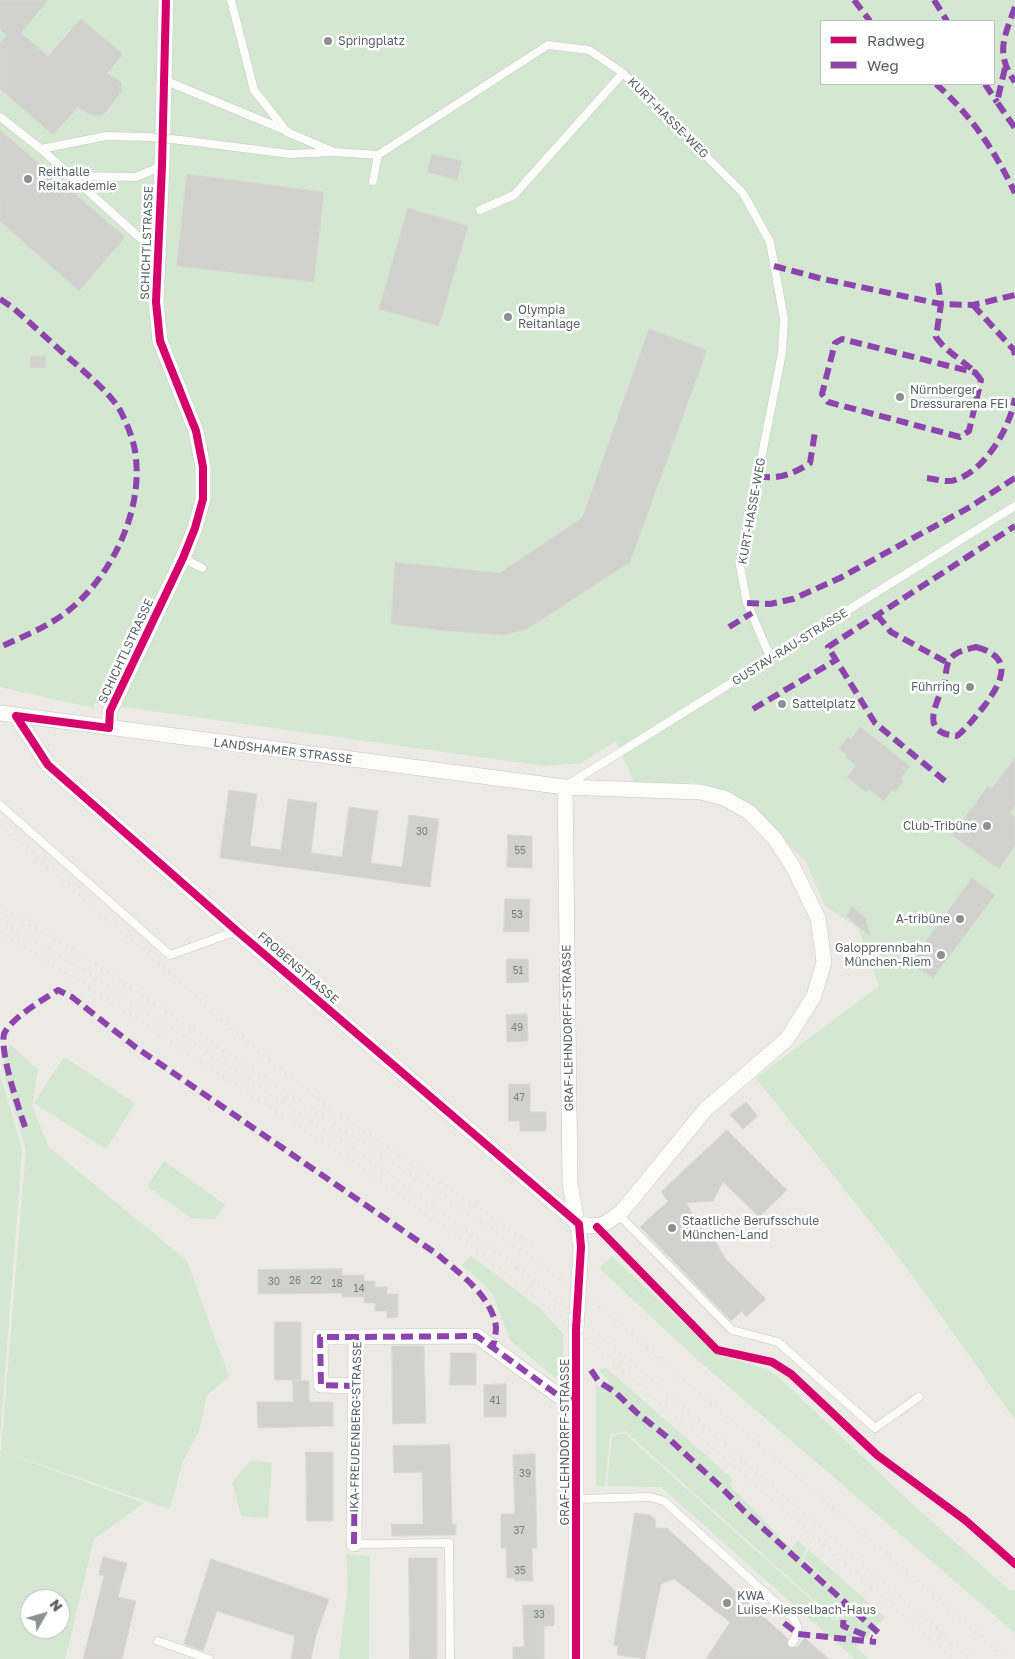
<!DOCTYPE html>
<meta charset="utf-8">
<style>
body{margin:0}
#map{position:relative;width:1015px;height:1659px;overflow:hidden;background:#ebeae5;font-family:"Golos Text",sans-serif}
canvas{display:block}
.legend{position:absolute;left:820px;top:20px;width:175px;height:65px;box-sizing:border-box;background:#fff;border:1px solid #bdbfc1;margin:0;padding:6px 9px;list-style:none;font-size:15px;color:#5b5f63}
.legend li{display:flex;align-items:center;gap:10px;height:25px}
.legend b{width:25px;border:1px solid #bdbfc1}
.north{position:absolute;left:20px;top:1589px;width:50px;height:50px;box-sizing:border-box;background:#fff;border:1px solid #bdbfc1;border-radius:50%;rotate:52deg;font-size:14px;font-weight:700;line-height:20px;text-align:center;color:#5b5f63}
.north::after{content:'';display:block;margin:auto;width:18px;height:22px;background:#8d9090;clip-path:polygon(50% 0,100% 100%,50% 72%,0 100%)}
</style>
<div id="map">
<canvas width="1015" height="1659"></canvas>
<ul class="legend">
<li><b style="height:6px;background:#d6006c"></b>Radweg</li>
<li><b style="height:6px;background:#8e44ad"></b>Weg</li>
</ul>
<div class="north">N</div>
</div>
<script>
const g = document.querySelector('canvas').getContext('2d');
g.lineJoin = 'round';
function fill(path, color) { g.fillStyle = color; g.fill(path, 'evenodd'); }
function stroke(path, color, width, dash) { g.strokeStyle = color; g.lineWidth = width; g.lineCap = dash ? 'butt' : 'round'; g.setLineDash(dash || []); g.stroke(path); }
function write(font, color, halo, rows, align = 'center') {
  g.font = font + ' "Golos Text",sans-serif'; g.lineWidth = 5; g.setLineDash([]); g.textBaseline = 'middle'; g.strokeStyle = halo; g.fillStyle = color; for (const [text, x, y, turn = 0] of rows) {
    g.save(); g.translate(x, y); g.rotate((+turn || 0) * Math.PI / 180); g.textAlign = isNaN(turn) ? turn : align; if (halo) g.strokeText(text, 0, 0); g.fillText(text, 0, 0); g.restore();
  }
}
fill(new Path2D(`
 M0 0H1015V1420L907 1268 756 1078 879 986 858 928 825 906 806 862 754 809 726 791 692 782 635 785 616 741 581 763 544 766 95 703 93 708 0 687ZM821 21H994V84H821Z
 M10 1044 38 1070 32 1106 49 1147 187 1261 229 1377 207 1395 199 1431 182 1463 170 1509 1 1451 26 1150 2 1067Z
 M64 1057 135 1103 106 1149 34 1103Z
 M0 1074 22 1150 0 1438Z
 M164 1161 225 1205 215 1219 191 1218 147 1186Z
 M471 1256 541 1309 563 1334 564 1374 555 1378 510 1340 492 1292 462 1265Z
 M612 1256 716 1354 769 1370 788 1386 911 1503 1009 1590H1015V1633L700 1362 599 1268Z
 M606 1368 733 1479 730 1485 791 1549 798 1540 807 1549 801 1558 851 1605 835 1619 625 1431 610 1435 605 1487 596 1486V1385L606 1390 608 1379 598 1370Z
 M624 1433 835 1621 853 1606 803 1558 809 1550 885 1617 856 1647 869 1659H855L661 1487 607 1486 612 1436Z
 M0 1451 144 1503 94 1539 65 1659H0ZM30 1599H60V1629H30Z
 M251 1460 272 1463 268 1518 241 1516 232 1482Z
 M346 1554 370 1556 369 1659H339L348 1586Z`), '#d3e7d1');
const building = new Path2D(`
 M0 0H48L21 33 48 56 81 19 123 54 107 73 121 82 122 91 105 113 100 116 91 115 78 107 53 135 0 89V43L7 35 0 30Z
 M0 130 125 237 79 291 0 221Z
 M432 154 462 161 457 180 427 172Z
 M187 174 324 192 314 282 177 266Z
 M408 208 468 226 439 326 379 309Z
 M649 329 707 350 630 562 527 629 504 635 446 631 391 624 395 562 500 573 582 518Z
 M45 356 46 368H30V357Z
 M860 727 910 766 901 778 904 781 895 792 892 790 884 801 869 789 866 792 847 777 856 766 845 757 847 754 839 749 848 737 851 739Z
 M1015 758V806L1010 813 1015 817V846L999 869 952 835 988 786 991 789Z
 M229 790 257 794 250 846 281 850 288 799 317 803 311 853 342 857 349 807 378 811 371 863 402 867 409 815 439 819 430 887 220 858Z
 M508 835 532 836V868L507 867Z
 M972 878 995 895 933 978 911 963Z
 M505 899H530L529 932H504Z
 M852 907 865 917 871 937 846 916Z
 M507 959H528L529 982 507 983Z
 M527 1014 528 1041 507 1042 506 1015Z
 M509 1084H530V1112H546V1131H520V1121H509Z
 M746 1102 758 1116 743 1129 730 1115Z
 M727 1130 787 1190 759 1217 723 1182 713 1201 686 1203 702 1229 710 1232 725 1258 766 1299 746 1317 742 1311 731 1321 640 1227 668 1201 661 1192Z
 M342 1269V1275H364V1281H375V1287H387V1294H398V1317L387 1318V1311H375V1303H364V1297H342V1293L258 1294V1270Z
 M275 1322H301V1380H275Z
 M392 1346H424L426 1423 393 1424Z
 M451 1353H476V1385H450Z
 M293 1380 309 1381V1402H333V1426L258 1428 257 1402H293Z
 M506 1384V1417H484V1385Z
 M450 1445 452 1524H456V1535L392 1536 391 1524H423L422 1472 394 1473 393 1446Z
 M306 1452H333V1521H307Z
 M535 1454 537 1548H532L533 1581H515V1578H507L506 1548H501V1514H515L513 1455Z
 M635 1513 650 1515 656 1520 655 1528H667L788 1639 789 1647H797L805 1638 829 1659H706L730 1622 674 1579 661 1584 645 1659 617 1655 618 1646 614 1645Z
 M103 1557 127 1563 118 1597 136 1601 122 1659H83L104 1576 99 1575Z
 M409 1558H437V1659H410Z
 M211 1559 329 1599 316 1636 311 1659H291L295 1636 217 1611 203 1651 184 1644Z
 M523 1605H554V1626H544V1659H513V1647H524Z`);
fill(building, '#d1d1ce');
stroke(building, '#dad9d4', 1);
const lane = new Path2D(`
 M231 0 254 90 287 132 334 152 378 155 548 45 589 50 623 73 743 193 770 242 784 319 782 353 740 566 747 603 771 659
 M164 80 287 131
 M0 117 41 149 106 136 148 137
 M180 140 290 154 332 152
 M41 149 140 238 158 250
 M72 176 136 177 162 166
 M373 181 378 155
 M480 210 514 195 623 73
 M183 558 202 568
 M569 784 1015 506
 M0 805 170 955 237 931
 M618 1214 732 1330 778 1342 875 1428 919 1397
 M577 1499 650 1497 664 1501 794 1619C800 1629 798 1634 792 1643
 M354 1544 449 1543 450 1659
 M158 1641 209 1659`);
const street = new Path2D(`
 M0 713 565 787 700 792 724 798 749 812 775 839 793 867 818 918 824 962 814 996 787 1039 706 1109 623 1210C606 1225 601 1228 579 1224
 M16 716 48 765 237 931 579 1224
 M109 728 110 711 183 558 195 528 203 499V467L196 431 160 341 156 302 162 166 166 0
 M565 787 570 1183 581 1247 576 1329V1659
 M356 1386 321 1385 320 1337H356
 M354 1544 356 1337 477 1336 559 1396 576 1399`);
stroke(lane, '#c6c6c6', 9);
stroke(street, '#c6c6c6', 16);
stroke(lane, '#fcfcfb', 8);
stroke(street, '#fcfcfb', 15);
stroke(new Path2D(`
 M0 825 270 1061 327 1106 536 1247
 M0 906 89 960 492 1229 605 1311 1007 1659
 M0 920 83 970 362 1155 517 1267 622 1354 971 1659
 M0 932 80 982 356 1164 472 1247 576 1329 954 1659`), '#e2e2e2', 4, [1, 6]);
const laneBridge = new Path2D(`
 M148 137 180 140`);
stroke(laneBridge, '#c6c6c6', 9, []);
stroke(laneBridge, '#fcfcfb', 8);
stroke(new Path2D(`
 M854 0 870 21
 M934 0 947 21
 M1015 7C1004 38 995 53 1015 82
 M1005 68 997 102 1015 128
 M936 84C971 115 995 151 1015 193
 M985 84 997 102
 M774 266 823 279 941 304 973 305 1015 295
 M938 283 941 304 936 337C948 355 969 362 981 380L969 431 960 437 828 402 822 394 835 343 842 339 977 373
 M0 299 12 307C34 326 55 346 77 365 92 379 111 394 121 412 128 426 135 443 136 459 142 515 109 581 64 614 45 628 22 637 0 647
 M973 305 1014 350 1015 357
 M758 476C778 480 793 474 810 463L815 432
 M927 478C935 479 948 483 955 480 985 471 1010 428 1015 398
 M747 603 770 604 793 599 840 578 970 507 1015 478
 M877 615 891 632 948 663
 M729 627 752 613
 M976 647C1014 657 1003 680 985 705 976 716 968 727 957 736 917 733 938 703 945 680 947 670 945 663 954 655 961 650 968 649 976 647Z
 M753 709 836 660
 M945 781 875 723 828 647 1015 526
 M25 1127C18 1106 0 1053 4 1034 12 1017 43 1000 58 990L72 997 134 1046 437 1254C459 1273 492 1296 496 1327 496 1334 494 1341 493 1347
 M591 1370 599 1382 615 1392 636 1412 667 1437 720 1486 744 1511 882 1636
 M356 1386 321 1385 320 1337H356
 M354 1544 356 1337 477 1336 559 1396 576 1399
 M845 1602 843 1626 872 1638
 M784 1623 798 1634 876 1642`), '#8e44ad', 6, [12, 6]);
stroke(new Path2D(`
 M16 716 48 765 237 931 579 1224 581 1247 576 1329V1659
 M16 716 109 728 110 711 183 558 195 528 203 499V467L196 431 160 341 156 302 162 166 166 0
 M597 1227 717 1350 772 1362 791 1374 877 1455 965 1520 1015 1564`), '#d6006c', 8);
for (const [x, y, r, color] of [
 [328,41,5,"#8d9090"],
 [28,179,5,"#8d9090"],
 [508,317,5,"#8d9090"],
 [900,397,5,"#8d9090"],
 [970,687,5,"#8d9090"],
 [782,704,5,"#8d9090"],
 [987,826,5,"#8d9090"],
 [960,919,5,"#8d9090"],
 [941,955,5,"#8d9090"],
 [672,1228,5,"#8d9090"],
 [727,1603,5,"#8d9090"]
]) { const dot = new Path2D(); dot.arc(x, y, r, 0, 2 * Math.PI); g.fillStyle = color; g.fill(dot); stroke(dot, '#fff', 2); }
write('10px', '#7a7d7f', null, [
 ["30",422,832],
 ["55",520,851],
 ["53",517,915],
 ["51",518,971],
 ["49",517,1028],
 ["47",519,1098],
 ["26",295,1281],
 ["22",316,1281],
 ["30",274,1282],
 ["18",337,1284],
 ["14",359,1289],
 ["41",495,1401],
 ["39",525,1474],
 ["37",519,1531],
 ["35",520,1571],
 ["33",539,1615]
]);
write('12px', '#5b5f63', '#fff', [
 ["Springplatz",338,41],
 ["Reithalle",38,172],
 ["Reitakademie",38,186],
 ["Olympia",518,310],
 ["Reitanlage",518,324],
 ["Nürnberger",910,390],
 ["Dressurarena FEI",910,404],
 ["Führring",960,687,"right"],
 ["Sattelplatz",792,704],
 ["Club-Tribüne",977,826,"right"],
 ["A-tribüne",950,919,"right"],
 ["Galopprennbahn",931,948,"right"],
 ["München-Riem",931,962,"right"],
 ["Staatliche Berufsschule",682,1221],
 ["München-Land",682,1235],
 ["KWA",737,1596],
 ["Luise-Kiesselbach-Haus",737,1610]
], 'left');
write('12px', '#5b5f63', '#fff', [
 ["KURT-HASSE-WEG",668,118,45],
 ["SCHICHTLSTRASSE",147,243,-88],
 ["KURT-HASSE-WEG",752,511,-80],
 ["GUSTAV-RAU-STRASSE",790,647,-32],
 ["SCHICHTLSTRASSE",126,651,-65],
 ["LANDSHAMER STRASSE",283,751,7],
 ["FROBENSTRASSE",298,968,41],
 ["GRAF-LEHNDORFF-STRASSE",568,1028,-91],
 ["IKA-FREUDENBERG-STRASSE",356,1427,-89],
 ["GRAF-LEHNDORFF-STRASSE",565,1442,-90]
]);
</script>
